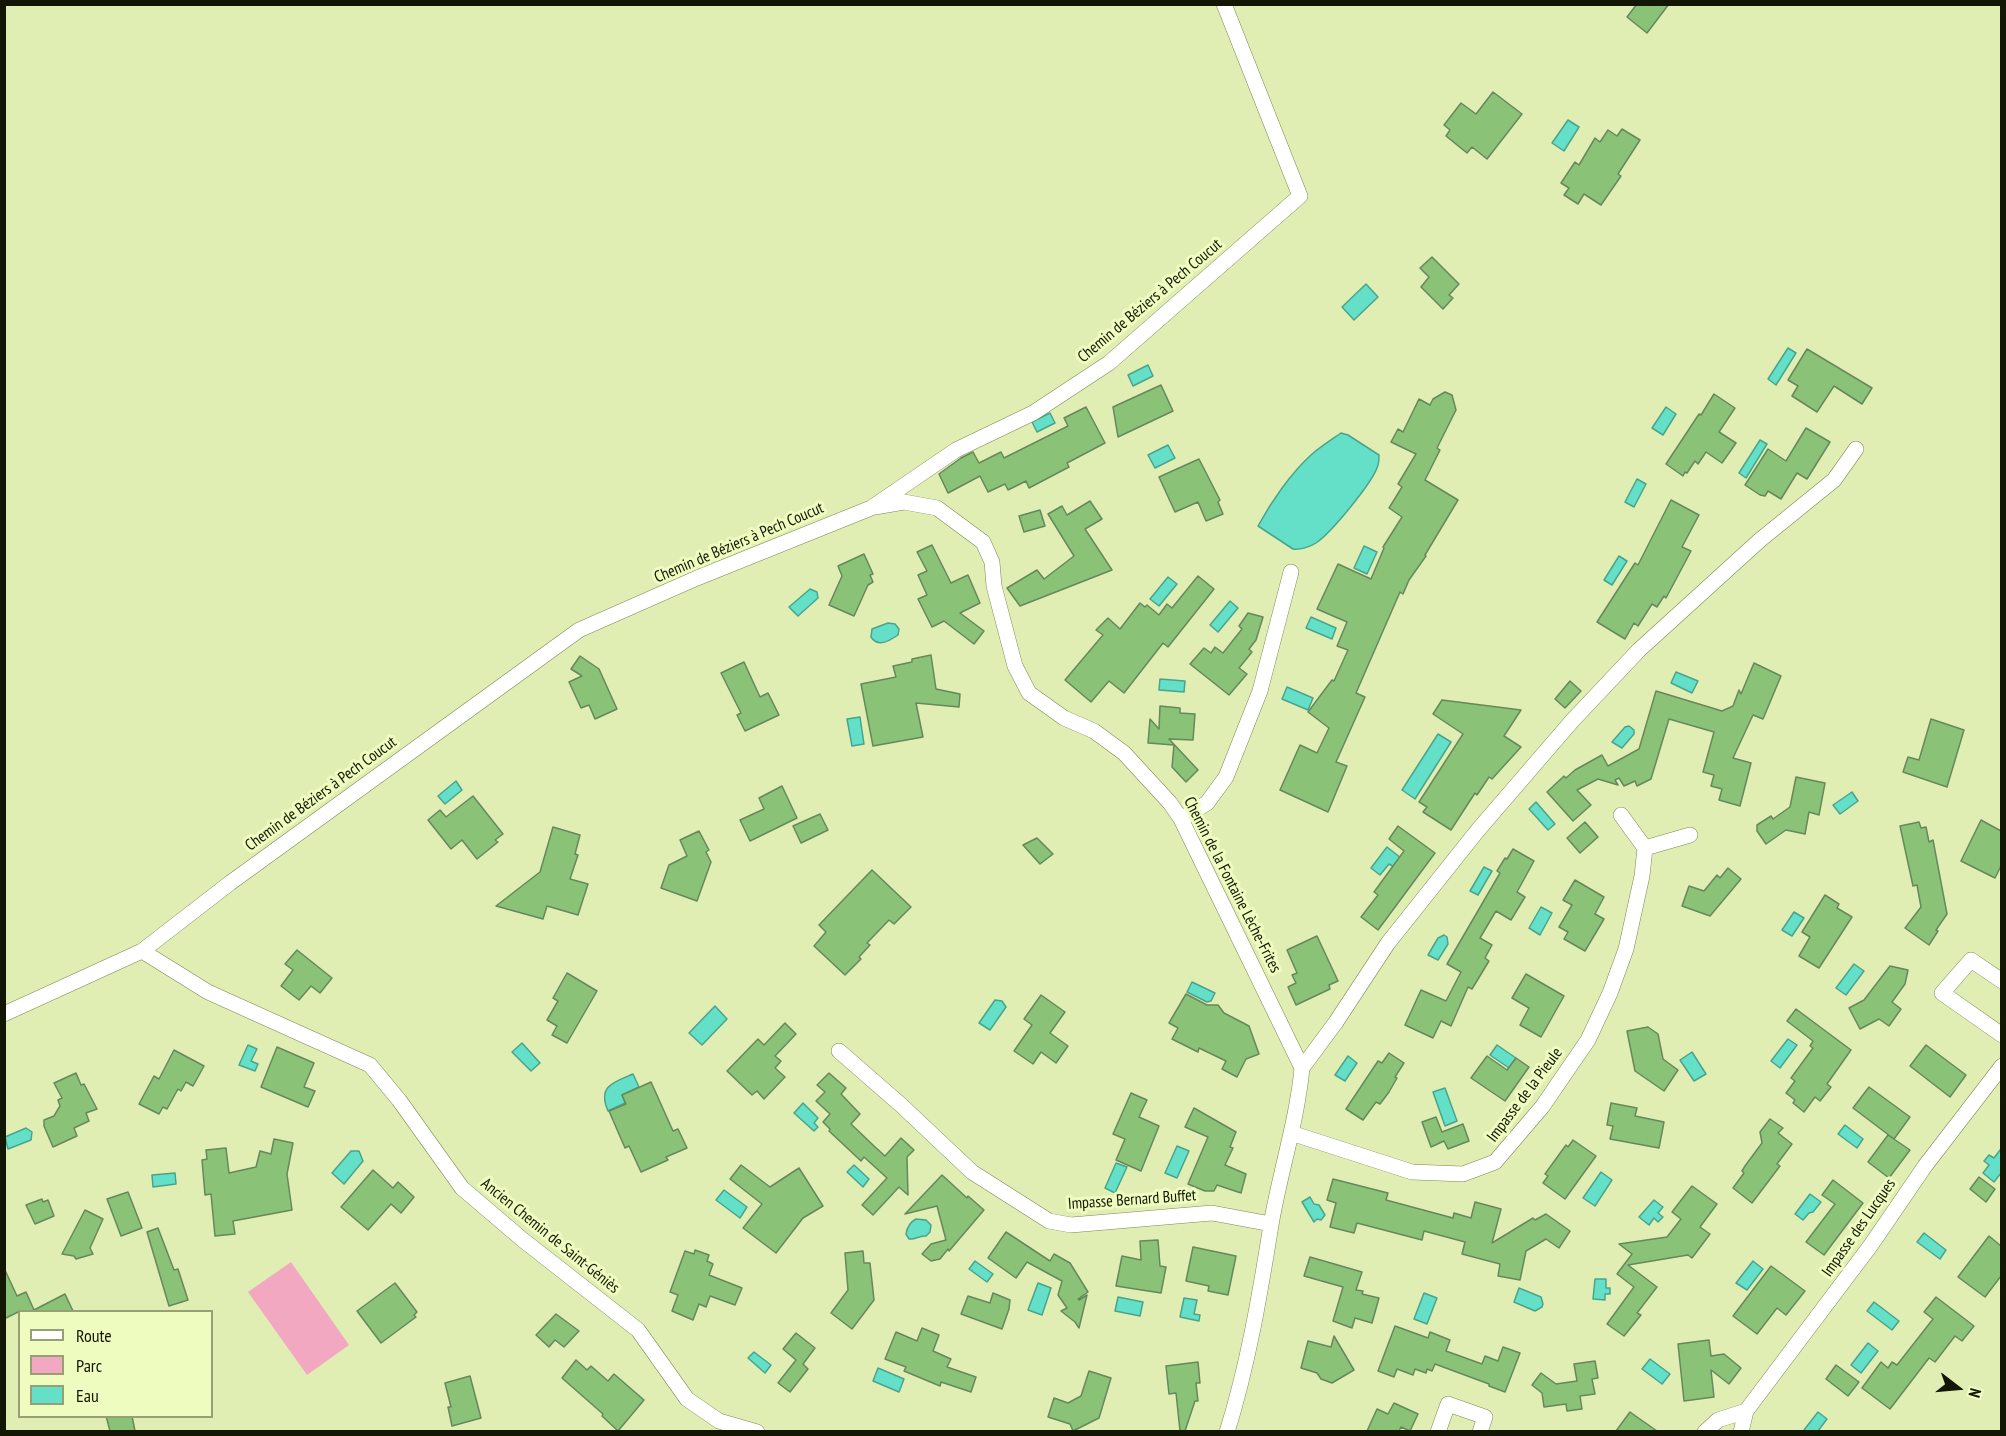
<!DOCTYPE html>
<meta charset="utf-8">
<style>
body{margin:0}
#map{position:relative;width:2006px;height:1436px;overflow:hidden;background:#e1eeb3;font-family:"PT Sans Narrow",sans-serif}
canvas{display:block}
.frame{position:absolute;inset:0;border:6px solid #121602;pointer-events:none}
.legend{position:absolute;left:18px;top:1310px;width:195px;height:108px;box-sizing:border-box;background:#eefcc0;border:2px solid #96a074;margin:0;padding:8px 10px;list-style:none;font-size:18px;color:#121602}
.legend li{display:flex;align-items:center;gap:12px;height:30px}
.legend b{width:30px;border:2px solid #96a074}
.north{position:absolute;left:1928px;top:1358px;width:60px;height:60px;-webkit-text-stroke:4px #eefcc0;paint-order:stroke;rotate:106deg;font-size:16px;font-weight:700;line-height:24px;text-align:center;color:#121602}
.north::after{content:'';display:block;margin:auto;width:21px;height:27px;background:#121602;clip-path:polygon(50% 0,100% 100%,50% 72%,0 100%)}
</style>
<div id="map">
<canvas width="2006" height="1436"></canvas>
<div class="frame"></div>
<ul class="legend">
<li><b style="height:8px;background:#fff"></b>Route</li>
<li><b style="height:16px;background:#f1a8c0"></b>Parc</li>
<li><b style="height:16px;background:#63e0c7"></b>Eau</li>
</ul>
<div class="north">N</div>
</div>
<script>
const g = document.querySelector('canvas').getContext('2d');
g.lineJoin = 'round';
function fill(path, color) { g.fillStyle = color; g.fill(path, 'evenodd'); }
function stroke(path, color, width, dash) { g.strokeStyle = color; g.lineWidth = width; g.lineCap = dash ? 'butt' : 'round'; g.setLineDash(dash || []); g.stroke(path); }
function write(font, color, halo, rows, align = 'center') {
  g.font = font + ' "PT Sans Narrow",sans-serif'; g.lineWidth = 6; g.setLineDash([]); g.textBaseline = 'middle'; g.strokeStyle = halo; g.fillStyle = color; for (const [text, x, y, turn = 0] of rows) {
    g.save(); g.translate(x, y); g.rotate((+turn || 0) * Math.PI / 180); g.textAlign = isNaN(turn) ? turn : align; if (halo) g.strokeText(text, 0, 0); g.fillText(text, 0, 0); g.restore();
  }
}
fill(new Path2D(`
 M291 1262 349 1345 307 1375 248 1292Z`), '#f1a8c0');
const water = new Path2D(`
 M1568 120 1579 127 1564 151 1552 143Z
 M1366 284 1378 297 1354 320 1342 307Z
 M1788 348 1796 353 1776 385 1768 379Z
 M1148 365 1153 376 1133 386 1128 375Z
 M1666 407 1676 414 1663 435 1652 428Z
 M1050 413 1055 423 1037 432 1032 422Z
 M1341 433 1348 435 1379 455C1379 459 1379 462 1378 465 1374 481 1331 533 1316 543 1310 547 1300 550 1293 549L1258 526C1271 502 1291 473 1311 455 1320 447 1331 440 1341 433Z
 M1760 440 1767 444 1746 478 1739 473Z
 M1168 445 1175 458 1155 468 1148 455Z
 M1637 479 1646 484 1634 507 1625 502Z
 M1364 546 1377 552 1367 574 1354 568Z
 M1619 556 1627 561 1612 585 1604 580Z
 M1168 577 1177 584 1159 606 1150 599Z
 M810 589 817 592 818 598 798 616 789 607Z
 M1230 601 1238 608 1218 632 1210 625Z
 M1311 617 1336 628 1332 639 1306 628Z
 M888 623 895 624 899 629 898 635C889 641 878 648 871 637L872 629Z
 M1676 672 1698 681 1692 693 1671 683Z
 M1160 679 1185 681 1184 692 1159 690Z
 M1287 687 1313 698 1308 710 1282 699Z
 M860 717 864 744 852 746 847 719Z
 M1629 726 1634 730V734L1622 748 1612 742 1625 727Z
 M1438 734 1451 742 1415 799 1402 790Z
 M456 781 462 790 445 804 438 796Z
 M1852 792 1858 801 1840 814 1833 805Z
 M1536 802 1555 824 1548 830 1529 809Z
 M1387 847 1401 858 1394 867 1389 864 1380 875 1371 868Z
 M1484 867 1492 871 1478 895 1470 891Z
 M1541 907 1552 913 1540 935 1529 928Z
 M1794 912 1804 918 1792 936 1782 930Z
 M1444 935 1447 937 1448 944 1438 960 1428 955 1438 938Z
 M1854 964 1864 971 1846 995 1836 988Z
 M1192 982 1215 993 1211 1001 1207 1002 1187 992Z
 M995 1000 1002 1001 1006 1007 990 1030 979 1023Z
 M715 1006 727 1019 702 1045 689 1033Z
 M1788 1039 1797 1045 1780 1068 1771 1061Z
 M522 1043 540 1063 531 1071 512 1052Z
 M248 1045 257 1049 251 1061 258 1064 255 1071 239 1065Z
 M1497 1045 1516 1058 1509 1068 1490 1055Z
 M1692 1052 1706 1074 1694 1081 1680 1060Z
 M1348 1056 1357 1063 1345 1081 1335 1075Z
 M633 1074 639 1087 622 1095 625 1103 608 1111C597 1086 614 1082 633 1074Z
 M1445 1088 1457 1121 1445 1126 1433 1092Z
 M803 1103 818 1118 814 1123 818 1127 814 1131 794 1113Z
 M1845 1125 1863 1139 1857 1148 1838 1134Z
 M26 1128 32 1132 31 1140 8 1149 5 1137Z
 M1177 1146 1189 1151 1177 1178 1165 1173Z
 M2000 1150 2001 1152V1173L1994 1182 1983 1173 1989 1165 1984 1161 1989 1155 1994 1158Z
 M351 1151H359L363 1161 344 1184 332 1173Z
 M1116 1163 1127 1167 1115 1193 1105 1188Z
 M854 1165 869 1179 863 1187 847 1172Z
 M1601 1172 1612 1180 1595 1206 1583 1198Z
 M175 1173 176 1184 153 1187 152 1175Z
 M724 1190 747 1207 740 1218 716 1200Z
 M1810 1194 1821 1202 1813 1212 1809 1213 1803 1220 1795 1214Z
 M1310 1197 1314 1204 1319 1205 1325 1215 1321 1220 1317 1219 1314 1222 1302 1202Z
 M1654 1200 1663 1207 1658 1213 1663 1217 1658 1222 1654 1218 1649 1225 1639 1217Z
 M916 1219 926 1220 931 1225 930 1232 926 1236C919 1235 916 1240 909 1239L906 1234C907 1228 910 1222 916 1219Z
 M1924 1233 1946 1250 1940 1259 1917 1242Z
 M975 1261 993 1274 987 1282 969 1269Z
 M1753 1261 1763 1269 1747 1290 1736 1283Z
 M1595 1279H1606V1288H1610V1294H1605V1300L1593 1299Z
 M1038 1283 1051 1288 1042 1315 1028 1310Z
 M1519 1288 1541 1297 1543 1304 1542 1307 1535 1311 1514 1302Z
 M1424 1293 1437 1298 1427 1324 1414 1319Z
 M1118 1297 1143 1302 1140 1316 1115 1311Z
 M1184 1298 1197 1300 1194 1314 1200 1315 1199 1321 1180 1317Z
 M1874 1302 1899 1321 1892 1330 1867 1311Z
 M1868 1343 1878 1351 1861 1373 1851 1365Z
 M754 1352 771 1365 765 1373 748 1358Z
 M1650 1359 1670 1374 1662 1384 1642 1369Z
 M878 1368 904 1379 899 1392 873 1381Z
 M1818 1412 1827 1419 1818 1431H1805L1804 1430Z`);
fill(water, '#63e0c7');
stroke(water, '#4ba38c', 1.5);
const building = new Path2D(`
 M1637 4H1669L1647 33 1627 17Z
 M1493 92 1522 114 1487 159 1472 147 1467 153 1446 136 1450 130 1444 125 1461 103 1476 114Z
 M1622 129 1640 140 1618 174 1621 176 1601 205 1584 194 1578 204 1564 195 1569 188 1561 183 1575 162 1579 165 1595 138 1600 142 1608 130 1617 136Z
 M1432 257 1459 284 1449 295 1453 298 1443 309 1421 287 1429 277 1420 268Z
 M1807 349 1872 388 1862 404 1834 386 1817 412 1792 396 1798 386 1788 380Z
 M1161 385 1173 411 1118 437 1113 407Z
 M1445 392 1452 395 1456 410 1437 448 1440 450 1425 480 1458 500 1425 555 1426 556 1409 580 1403 594 1400 592 1356 693 1365 697 1336 762 1347 766 1328 812 1280 790 1300 745 1317 753 1329 728 1308 712 1332 680 1334 681 1348 650 1337 646 1347 622 1317 609 1338 564 1371 579 1384 548 1383 547 1402 517 1389 508 1402 487 1398 484 1416 454 1391 442 1398 429 1403 432 1419 399 1430 405 1433 399Z
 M1714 394 1735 408 1719 432 1736 443 1722 463 1706 452 1698 464 1695 461 1687 473 1685 472 1683 476 1666 464 1699 414 1701 415Z
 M1086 407 1105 443 1067 463 1069 467 1029 488 1026 481 1008 490 1005 484 988 492 980 476 948 493 939 474 961 458 973 452 979 463 1001 452 1004 458 1068 426 1064 418Z
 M1806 428 1830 442 1807 479 1797 473 1781 499 1768 491 1765 496 1760 495 1745 485 1768 449 1786 461Z
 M1199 459 1220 500 1218 502 1223 514 1206 521 1198 502 1175 512 1159 477Z
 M1671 500 1699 515 1682 547 1691 551 1666 598 1664 596 1657 607 1652 604 1638 626 1634 623 1625 639 1597 622 1635 563 1638 565Z
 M1090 501 1102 519 1085 529 1112 570 1020 606 1007 588 1037 570 1044 579 1074 556 1048 514 1062 506 1067 515Z
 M1040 510 1045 526 1024 532 1019 516Z
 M932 545 951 583 968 575 980 603 960 613 984 631 974 644 944 621 932 627 918 599 927 595 918 575 927 571 917 552Z
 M864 554 873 574 870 575 873 582 868 585 854 616 829 605 842 576 838 566Z
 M1198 576 1214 589 1168 647 1163 643 1124 693 1109 681 1091 702 1065 680 1103 635 1096 630 1108 618 1120 629 1140 603 1145 607 1147 605 1159 615 1167 604 1172 608Z
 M1248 613 1263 617 1256 640 1249 649 1252 652 1239 668 1247 674 1229 695 1190 664 1204 648 1211 653 1215 647 1223 653 1242 629 1239 626Z
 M931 655 936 689 960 694 959 707 916 703 923 737 873 746 861 684 896 677 893 666 912 662V659Z
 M580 656 599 669 617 709 595 719 589 705 581 708 569 682 582 676 571 669Z
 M744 662 760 697 768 693 779 715 745 731 737 715 741 713 721 673Z
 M1754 663 1781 676 1763 719 1753 715 1733 758 1751 763 1740 806 1719 800 1722 789 1711 786 1714 775 1703 772 1714 732 1669 719 1651 779 1637 786 1635 781 1624 786 1619 778 1615 780 1618 785 1598 779 1577 790 1591 805 1573 821 1547 792 1564 776 1566 778 1575 770 1602 755 1608 766 1639 749 1656 691 1722 711 1733 706 1739 690 1741 694Z
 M1570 681 1581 691 1565 708 1555 699Z
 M1442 700 1521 710 1504 736 1521 747 1492 779 1489 777 1477 795 1475 793 1451 830 1423 812 1427 807 1419 802 1463 734 1433 714Z
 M1160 706 1180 708V713L1195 714 1193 740 1169 739 1198 770 1186 782 1172 767 1174 745 1148 743 1150 719 1159 729Z
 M1931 719 1964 730 1947 787 1903 772 1908 757 1919 760Z
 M1796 777 1825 783 1819 815 1809 812 1805 834 1786 830 1766 844 1757 831V825L1771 816 1773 819 1790 807Z
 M782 786 797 818 750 841 740 820 764 809 759 798Z
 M473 796 503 834 495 840 498 842 477 859 462 840 451 849 428 820 440 810 446 817Z
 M820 814 828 830 801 843 793 826Z
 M1981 820 2001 831V866L1995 878 1961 861Z
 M1585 822 1598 837 1580 853 1567 838Z
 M1919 822 1921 828 1926 827 1929 842 1933 840 1947 914 1936 930 1938 931 1929 945 1905 928 1921 907 1917 885 1913 886 1900 826Z
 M1398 826 1435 853 1378 930 1361 917 1378 895 1374 892 1404 851 1389 839Z
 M553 827 580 835 575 854 578 855 570 879 588 884 578 915 547 906 543 919 496 906 540 872Z
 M699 831 709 850 706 852 711 862 697 901 661 888 669 865 687 856 680 840Z
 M1037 838 1053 854 1040 864 1023 845Z
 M1513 849 1534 861 1517 892 1525 897 1511 920 1496 911 1480 938 1492 945 1485 958 1489 961 1472 989 1468 987 1451 1026 1441 1021 1433 1038 1405 1025 1421 990 1446 1001 1461 972 1447 964 1500 873 1497 871 1505 858 1507 859Z
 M1728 868 1741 879 1710 916 1682 906 1689 886 1704 891 1717 875 1720 878Z
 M872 870 911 907 894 924 889 920 867 943 870 945 859 957 861 959 845 975 814 946 826 932 819 925Z
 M1575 880 1604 897 1595 914 1604 919 1585 951 1564 939 1568 932 1559 927 1572 905 1563 900Z
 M1825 895 1839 904 1837 908 1852 917 1819 968 1799 956 1810 937 1802 932Z
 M1317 936 1338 981 1329 985 1330 989 1296 1005 1288 987 1296 983 1292 975 1297 973 1287 950Z
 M297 950 332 978 320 993 311 986 299 1000 281 986 293 970 285 964Z
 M1890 966 1908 970 1905 984 1892 1002 1901 1009 1889 1026 1879 1019 1860 1029 1849 1008 1864 1000Z
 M567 973 597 991 567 1043 552 1035 557 1026 547 1020 558 1001 553 998Z
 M1526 974 1564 996 1541 1037 1520 1025 1529 1008 1512 998Z
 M1186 994 1207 1005H1218L1224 1013 1249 1026 1259 1054 1246 1059 1237 1077 1222 1069 1226 1061 1199 1048 1198 1052 1172 1039 1178 1028 1169 1023Z
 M1041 995 1065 1012 1050 1033 1068 1046 1056 1063 1041 1052 1033 1064 1014 1051 1032 1025 1024 1019Z
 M1796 1009 1851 1050 1827 1084 1831 1087 1820 1101 1815 1097 1804 1112 1793 1103 1795 1100 1786 1093 1795 1081 1791 1078 1813 1048 1810 1046 1813 1041 1787 1021Z
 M785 1023 796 1034 775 1056 781 1061 775 1068 785 1077 764 1099 757 1091 752 1095 727 1071 758 1039 764 1045Z
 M1648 1027 1658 1034 1663 1059 1678 1070 1664 1091 1635 1071 1627 1031Z
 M1926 1045 1966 1075 1950 1097 1910 1066Z
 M277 1047 314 1063 304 1087 315 1091 308 1107 261 1087Z
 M174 1050 204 1066 193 1086 186 1082 181 1091 178 1089 167 1109 163 1107 159 1114 139 1104 154 1076 159 1079Z
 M1389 1053 1404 1063 1395 1077 1397 1078 1389 1092 1380 1104 1376 1102 1363 1120 1346 1109 1378 1061 1382 1063Z
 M1487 1056 1507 1070 1516 1058 1529 1067 1505 1101 1471 1078Z
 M76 1073 81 1085 84 1084 97 1109 86 1113 89 1121 74 1128 77 1136 53 1147 44 1126V1120L54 1116 60 1106 58 1100 62 1098 54 1083Z
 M829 1073 846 1088 841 1094 860 1114 851 1124 874 1146 885 1156 901 1138 914 1150 907 1157 908 1195 899 1187 873 1215 862 1205 887 1178 864 1157 861 1161 829 1131 830 1129 823 1122 830 1114 816 1101 825 1092 817 1085Z
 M651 1082 673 1131 678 1129 687 1148 666 1157 668 1160 641 1172 629 1146 625 1148 609 1111 626 1104 622 1095Z
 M1869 1087 1910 1117 1894 1139 1853 1108Z
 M1131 1093 1147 1100 1139 1117 1159 1126 1141 1171 1116 1160 1125 1139 1113 1134Z
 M1611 1103 1637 1108 1635 1116 1664 1122 1659 1148 1610 1139 1613 1126 1607 1125Z
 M1194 1108 1236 1132 1230 1147 1233 1148 1225 1165 1246 1174 1241 1193 1217 1185 1214 1191H1205L1188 1184 1208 1137 1185 1127Z
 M1436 1117 1442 1132 1463 1124 1469 1141 1448 1149 1444 1141 1431 1147 1422 1122Z
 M1770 1119 1783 1128 1778 1133 1792 1144 1777 1164 1780 1166 1752 1203 1733 1188 1744 1173 1742 1171 1745 1166 1762 1143 1760 1132Z
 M1888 1135 1910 1150 1889 1178 1868 1162Z
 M274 1139 293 1143 287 1174 292 1210 233 1221 235 1234 215 1236 211 1194 205 1195 202 1160 207 1159 206 1150 226 1148 229 1173 256 1167 260 1151 271 1154Z
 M1573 1140 1596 1156 1565 1199 1543 1183 1548 1176 1545 1174 1566 1145 1568 1147Z
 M741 1165 770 1187 799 1168 823 1206 803 1218 776 1253 743 1228 762 1204 730 1179Z
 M373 1170 393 1188 398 1182 414 1197 401 1213 391 1204 368 1230 341 1207Z
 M942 1175 967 1198 968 1196 984 1210 949 1251 948 1249 940 1259 931 1261 922 1254 931 1244 946 1240 937 1206 905 1214Z
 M1979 1177 1995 1189 1986 1202 1970 1189Z
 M1333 1179 1388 1193 1386 1200 1453 1218 1454 1213 1471 1218 1475 1202 1501 1209 1492 1243 1533 1218 1535 1220 1546 1214 1570 1231 1559 1248 1546 1239 1526 1251 1520 1280 1498 1276 1500 1264 1462 1254 1465 1242 1424 1231 1422 1240 1357 1223 1354 1233 1330 1227 1336 1203 1327 1200Z
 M1833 1180 1863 1203 1824 1255 1806 1242 1835 1204 1822 1195Z
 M1692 1186 1717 1204 1700 1227 1710 1234 1692 1258 1688 1255 1628 1265 1657 1287 1637 1313 1641 1315 1624 1336 1607 1324 1634 1287 1617 1274 1632 1254 1619 1244 1667 1237 1681 1219 1672 1212Z
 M128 1192 142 1228 121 1236 107 1199Z
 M42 1199 43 1202 48 1200 54 1216 35 1224 26 1205Z
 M85 1210 103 1219 90 1248 93 1254 76 1259 74 1256 62 1254Z
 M158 1228 174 1270 178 1269 188 1300 169 1306 147 1232Z
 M1006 1232 1050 1261 1054 1254 1070 1263 1088 1292 1078 1299 1079 1300 1087 1295 1079 1328 1075 1322 1061 1311 1067 1308 1058 1295 1062 1281 1027 1262 1016 1278 988 1258Z
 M1989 1236 2001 1246V1276L1985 1297 1958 1277Z
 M1158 1240 1160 1266 1166 1267 1161 1293 1116 1286 1122 1256 1141 1260 1140 1241Z
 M1193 1247 1236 1256 1228 1295 1208 1291 1209 1286 1186 1281Z
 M695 1250 709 1255 707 1261 713 1264 709 1275 742 1288 735 1305 710 1296 706 1307 699 1304 693 1320 672 1311 678 1295 670 1292 685 1251 694 1254Z
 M863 1251 864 1263H870L874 1300 852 1329 831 1313 848 1290 845 1253Z
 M1310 1257 1362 1272 1356 1290 1363 1291 1362 1294 1379 1298 1372 1323 1355 1318 1352 1328 1333 1321 1343 1287 1304 1276Z
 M1771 1266 1805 1291 1786 1315 1777 1308 1757 1334 1733 1316Z
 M4 1268 17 1296 26 1292 34 1310 65 1294 73 1311H20L4 1319Z
 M395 1283 417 1312 414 1315 416 1317 381 1343 357 1311Z
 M993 1293 1010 1300 1009 1309 1002 1329 961 1314 968 1296 990 1303Z
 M1936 1297 1974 1326 1962 1341 1955 1336 1935 1362 1929 1358 1890 1409 1862 1388 1881 1362 1888 1368 1892 1362 1897 1365 1933 1319 1924 1312Z
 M556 1314 579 1331 564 1347 555 1340 549 1347 536 1335Z
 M1395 1326 1428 1338 1430 1332 1450 1340 1446 1351 1482 1364 1485 1356 1498 1361 1503 1347 1520 1353 1505 1392 1489 1386V1384L1435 1364 1432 1371 1427 1369 1426 1373 1415 1369 1413 1375 1397 1369 1394 1377 1378 1371Z
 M922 1328 939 1335 933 1351 951 1359 947 1367 976 1377 971 1392 941 1382 940 1386 904 1371 906 1367 885 1359 896 1332 917 1341Z
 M796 1333 815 1348 803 1364 808 1369 790 1392 778 1383 796 1360 783 1349Z
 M1334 1336 1354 1370 1332 1383 1321 1379 1317 1373 1301 1368 1308 1341 1331 1347Z
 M1709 1340 1711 1356 1724 1354 1741 1368 1729 1384 1711 1370 1714 1397 1684 1401 1678 1344Z
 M576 1360 587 1370 591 1366 608 1381 614 1374 644 1400 618 1431 602 1416 603 1414 562 1378Z
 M1595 1361 1598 1378 1592 1379 1595 1394 1580 1396 1582 1409 1567 1411 1566 1404 1544 1407 1542 1393 1532 1385 1541 1373 1556 1384 1577 1381 1574 1364Z
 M1198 1362 1200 1383H1196L1198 1401H1195L1185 1431H1180L1176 1393 1169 1394 1166 1366Z
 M1836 1365 1859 1382 1848 1396 1826 1379Z
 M1089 1371 1111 1378 1099 1418 1073 1431 1070 1424 1048 1417 1054 1398 1068 1403 1081 1396Z
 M470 1376 481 1418 452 1426 448 1407H451L445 1383Z
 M1394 1403 1418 1414 1410 1431 1401 1427 1399 1431H1367L1377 1409 1388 1414Z
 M1630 1412 1637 1417 1657 1431H1616Z
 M106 1416H132L135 1431H110Z`);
fill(building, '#8ac277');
stroke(building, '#66885b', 1.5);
const street = new Path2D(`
 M875 507 904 502 937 508 983 542 992 562 994 586 1015 666 1029 693 1064 718 1094 731 1124 753 1170 803 1181 819 1302 1068C1297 1121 1280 1172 1271 1225 1260 1294 1248 1365 1227 1432
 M1181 819 1207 803 1226 777 1260 691 1291 572
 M1645 848 1690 835
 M142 951 208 992 370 1065 399 1100 462 1188 523 1240 638 1330 687 1399 719 1421 757 1432
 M2002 981 1971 960 1942 993 2002 1035
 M4 1014 142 951 230 883 579 630 697 578 871 508 956 450 1033 413 1109 363 1300 196 1224 4
 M839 1051 901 1105 972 1172 1049 1221 1071 1225 1212 1213 1271 1224
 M1302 1068 1336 1022 1388 943 1478 830 1572 721 1639 650 1760 540 1834 480 1856 449
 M1291 1133 1412 1172 1463 1174 1495 1162 1542 1107 1588 1040 1610 993 1626 949 1642 876 1645 848 1621 815
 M1438 1432 1448 1404 1485 1417 1480 1432
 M1705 1432 1718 1420 1746 1411 1871 1245 1925 1166 2002 1066
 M1741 1432 1746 1411`);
stroke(street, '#7d8851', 16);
stroke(street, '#fff', 15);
write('16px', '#121602', '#eefcc0', [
 ["Chemin de Béziers à Pech Coucut",1150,301,-40],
 ["Chemin de Béziers à Pech Coucut",739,543,-23],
 ["Chemin de Béziers à Pech Coucut",321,794,-36],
 ["Chemin de la Fontaine Lèche-Frites",1232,885,63],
 ["Impasse de la Pieule",1525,1095,-53],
 ["Impasse Bernard Buffet",1132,1200,-4],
 ["Impasse des Lucques",1859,1228,-55],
 ["Ancien Chemin de Saint-Géniès",550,1236,39]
]);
</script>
